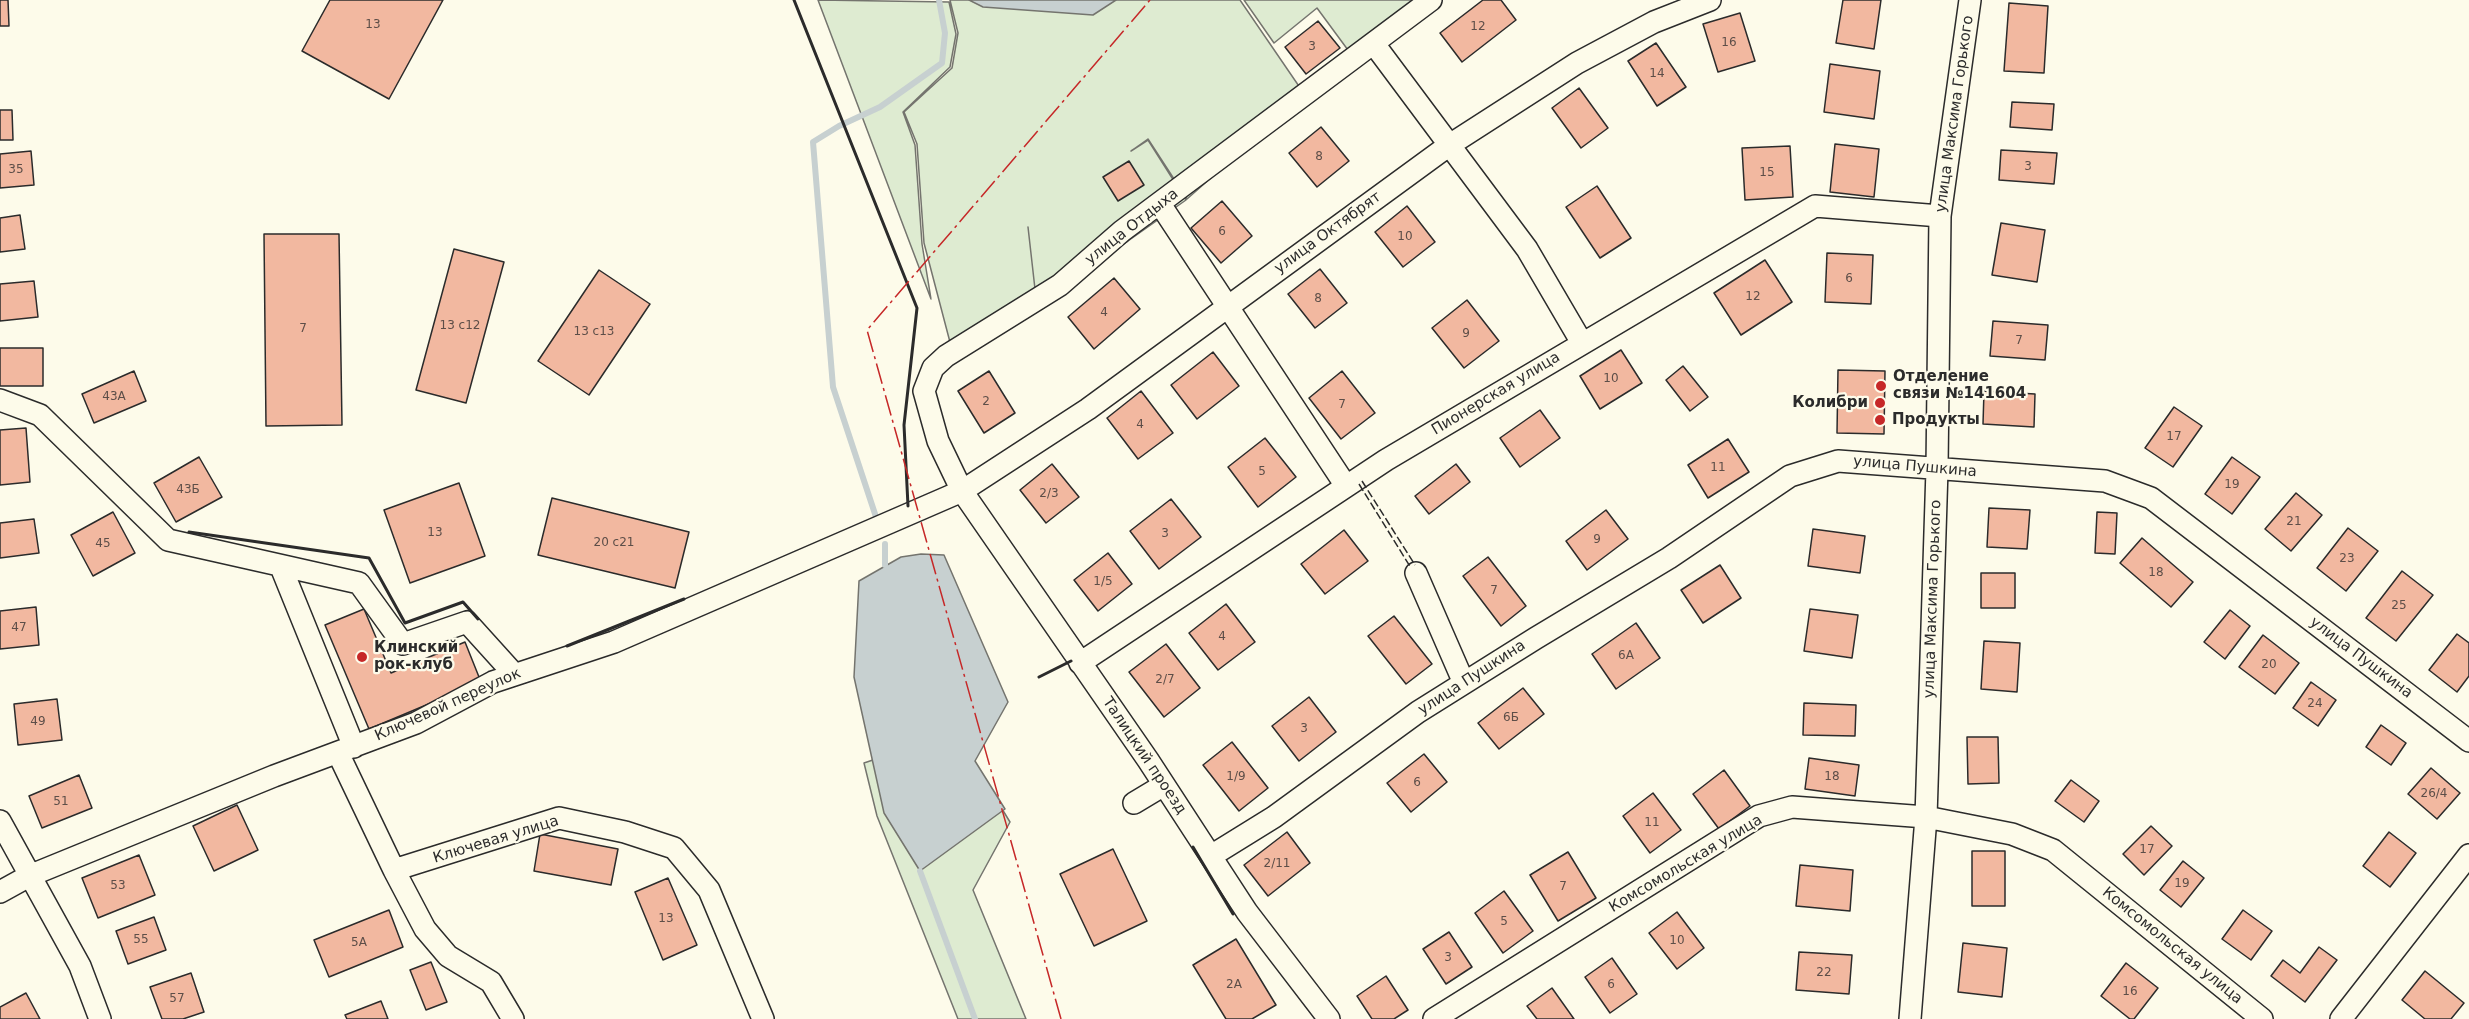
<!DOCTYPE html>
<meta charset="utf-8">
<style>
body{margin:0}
canvas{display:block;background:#fdfbea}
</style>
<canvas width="2469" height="1019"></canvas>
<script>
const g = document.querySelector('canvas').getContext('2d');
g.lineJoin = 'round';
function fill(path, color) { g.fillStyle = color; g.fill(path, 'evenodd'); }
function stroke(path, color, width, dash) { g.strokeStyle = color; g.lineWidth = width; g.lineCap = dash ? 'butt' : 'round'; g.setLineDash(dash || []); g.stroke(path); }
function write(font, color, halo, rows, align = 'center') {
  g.font = font + ' "DejaVu Sans",sans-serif'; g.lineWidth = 4.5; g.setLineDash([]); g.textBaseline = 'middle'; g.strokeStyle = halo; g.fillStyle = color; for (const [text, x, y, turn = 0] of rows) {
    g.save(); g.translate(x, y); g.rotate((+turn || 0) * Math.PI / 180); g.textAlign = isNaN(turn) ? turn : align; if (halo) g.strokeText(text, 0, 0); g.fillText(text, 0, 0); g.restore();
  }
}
const green = new Path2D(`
 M818 0 949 2 956 34 950 67 903 112 915 145 922 244 931 299Z
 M950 0H1240L1305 95 1187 199 1148 139 1131 151 1148 140 1186 200 1128 241 1036 298 1028 227 1036 298 951 346 924 243 917 144 904 112 952 68 958 33Z
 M1244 0H1432L1359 65 1317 8 1274 43Z
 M976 725 966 750 1010 822 973 890 1026 1019H958L877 816 864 763Z`);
fill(green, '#deebd1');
stroke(green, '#74746e', 1.5);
const water = new Path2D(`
 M969 0H1116L1093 15 983 7Z
 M921 554 944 555 1008 702 975 761 1005 809 920 871 884 813 854 677 859 581 901 557Z`);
fill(water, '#c7d0d0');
stroke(water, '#74746e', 1.5);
stroke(new Path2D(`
 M878 523 833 387 813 142 839 126 880 107 942 63 945 33 939 0
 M885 565V544
 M920 871 975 1019`), '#c7d0d0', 6);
const building = new Path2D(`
 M0 0H8L9 26H0Z
 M330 0H443L389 99 302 51Z
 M1483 0H1501L1516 20 1462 62 1440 33Z
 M1843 0H1881L1874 49 1836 43Z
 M2009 3 2048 6 2044 73 2004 71Z
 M1740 13 1755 61 1718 72 1703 24Z
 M1318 21 1340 48 1306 74 1285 47Z
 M1656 43 1686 87 1657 106 1628 61Z
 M1830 64 1880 71 1874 119 1824 112Z
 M1579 88 1608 128 1581 148 1552 108Z
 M2012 102 2054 104 2052 130 2010 127Z
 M0 110H12L13 140H0Z
 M1321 127 1349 161 1317 187 1289 153Z
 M1835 144 1879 149 1874 197 1830 192Z
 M1790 146 1793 197 1745 200 1742 148Z
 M2001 150 2057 153 2054 184 1999 180Z
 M31 151 34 185 0 188V154Z
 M1129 161 1144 185 1118 201 1103 177Z
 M1597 186 1631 238 1600 258 1566 207Z
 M1222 201 1252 236 1221 263 1191 228Z
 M1407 206 1435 242 1403 267 1375 232Z
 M20 215 25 249 0 252V218Z
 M2001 223 2045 230 2037 282 1992 275Z
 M264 234H339L342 425 266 426Z
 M454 249 504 262 466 403 416 390Z
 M1827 253 1873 255 1871 304 1825 302Z
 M1765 260 1792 302 1741 335 1714 293Z
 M1320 269 1347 303 1315 328 1288 294Z
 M599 270 650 304 589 395 538 361Z
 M1114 278 1140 309 1094 349 1068 317Z
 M34 281 38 317 0 321V284Z
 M1467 300 1499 341 1464 368 1432 328Z
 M1993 321 2048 325 2045 360 1990 356Z
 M0 348H43V386H0Z
 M1621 350 1642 383 1600 409 1580 376Z
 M1213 352 1239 386 1197 419 1171 385Z
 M1683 366 1708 397 1690 411 1666 380Z
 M1838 370 1885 371 1884 434 1837 433Z
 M134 371 146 401 94 423 82 394Z
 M989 371 1015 413 984 433 958 391Z
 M1342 371 1375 413 1341 439 1309 398Z
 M1141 391 1173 433 1138 459 1107 418Z
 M1984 391 2035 394 2034 427 1983 424Z
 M2174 407 2202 426 2173 467 2145 448Z
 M1540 410 1560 438 1520 467 1500 438Z
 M26 428 30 482 0 485V430Z
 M1265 438 1296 477 1258 507 1228 467Z
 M1728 439 1749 472 1708 498 1688 465Z
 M199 457 222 497 176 522 154 483Z
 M2232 457 2260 477 2232 514 2205 494Z
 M1052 464 1079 497 1046 523 1020 490Z
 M1456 464 1470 482 1429 514 1415 496Z
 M459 483 485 556 410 583 384 510Z
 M2296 493 2322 515 2291 551 2265 529Z
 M552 498 689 532 675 588 538 555Z
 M1171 499 1201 537 1159 569 1130 531Z
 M1989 508 2030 510 2027 549 1987 547Z
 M1606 510 1628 539 1587 570 1566 541Z
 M113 512 135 553 93 576 71 535Z
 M2097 512 2117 513 2115 554 2095 553Z
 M34 519 39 553 0 558V523Z
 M2348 528 2378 551 2346 591 2317 568Z
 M1813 529 1865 536 1860 573 1808 566Z
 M1344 530 1368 561 1325 594 1301 564Z
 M2142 538 2193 582 2171 607 2120 563Z
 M1108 553 1132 584 1098 611 1074 580Z
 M1488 557 1526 606 1501 626 1463 576Z
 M1720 565 1741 598 1703 623 1681 590Z
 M2402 571 2433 595 2396 641 2366 618Z
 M1981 573H2015V608H1981Z
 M1226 604 1255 642 1218 670 1189 633Z
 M36 607 39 645 0 649V611Z
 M364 609 391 673 465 642 481 682 369 729 325 625Z
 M1810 609 1858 615 1852 658 1804 651Z
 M2230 610 2250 626 2225 659 2204 642Z
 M1394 616 1432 664 1406 684 1368 636Z
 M1636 623 1660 658 1616 689 1592 654Z
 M2457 634 2469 643V676L2457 692 2429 670Z
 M2263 635 2299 663 2275 694 2239 667Z
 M1984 641 2020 643 2017 692 1981 689Z
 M1166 644 1200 688 1164 717 1129 672Z
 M2311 682 2336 700 2318 726 2293 708Z
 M1523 688 1544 714 1499 749 1478 723Z
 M1309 697 1336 732 1299 761 1272 726Z
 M57 699 62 740 18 745 14 704Z
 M1804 703 1856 705 1855 736 1803 735Z
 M2381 725 2406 743 2391 765 2366 747Z
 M1967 737H1998L1999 783 1968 784Z
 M1232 742 1268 788 1239 811 1203 765Z
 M1424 754 1447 782 1411 812 1387 783Z
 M1809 758 1859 765 1855 796 1805 789Z
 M2431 768 2460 793 2437 819 2408 794Z
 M1724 770 1750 806 1719 829 1693 794Z
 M79 775 92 808 42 828 29 796Z
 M2071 780 2099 801 2084 822 2055 801Z
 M1653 793 1681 830 1650 853 1623 816Z
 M237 805 258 850 214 871 193 826Z
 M2151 826 2172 846 2144 875 2123 854Z
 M1287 832 1310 863 1268 896 1244 865Z
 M2389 832 2416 853 2390 887 2363 866Z
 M540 834 618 849 611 885 534 871Z
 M1113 849 1147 921 1094 946 1060 874Z
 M1972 851H2005V906H1972Z
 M1568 852 1596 898 1558 921 1530 875Z
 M139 855 155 895 98 918 82 878Z
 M2183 861 2204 878 2181 907 2160 890Z
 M1800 865 1853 870 1850 911 1796 906Z
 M668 878 697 945 663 960 635 892Z
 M1504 891 1533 931 1503 953 1475 913Z
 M389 910 403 947 329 977 314 940Z
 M2243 910 2272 931 2251 960 2222 939Z
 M1677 912 1704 948 1677 969 1649 933Z
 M154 917 166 950 128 964 116 931Z
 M1449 932 1472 967 1446 984 1423 949Z
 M1236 939 1276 1005 1252 1019H1226L1193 965Z
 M1963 943 2007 948 2002 997 1958 992Z
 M2319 947 2337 960 2305 1002 2271 976 2283 960 2300 973Z
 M1799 952 1852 955 1849 994 1796 990Z
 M1612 958 1637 994 1610 1013 1585 977Z
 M431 962 447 1002 426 1010 410 970Z
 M2126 963 2158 988 2134 1019H2130L2101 996Z
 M2425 971 2464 1003 2451 1019H2425L2402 1000Z
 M191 973 204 1012 183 1019H162L150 987Z
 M1386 976 1408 1010 1394 1019H1372L1357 996Z
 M1552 988 1574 1019H1537L1527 1006Z
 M26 993 40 1019H0V1007Z
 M381 1001 388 1019H347L345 1015Z`);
fill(building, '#f2b8a0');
stroke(building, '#2b2b2b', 1.5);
const minor = new Path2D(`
 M1374 44 1527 249 1582 343
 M1160 204 1346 486
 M0 400 40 415 168 540 359 583 403 644 467 622 514 674
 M281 567 354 747
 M1416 573 1464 683
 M1080 663 1386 460 1815 206 1940 216
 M338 753 394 870 559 818 625 832 674 848 709 890 763 1019
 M1134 803 1164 785
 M0 821 80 966 100 1019
 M1211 856 1274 817 1418 712 1536 638 1669 558 1790 476 1838 461 2105 481 2151 498 2469 741
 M394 870 425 929 448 956 491 982 513 1019
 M0 892 29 876 274 776 416 723 493 682 614 642 962 491 1088 409 1448 146 1577 63 1654 22 1710 0
 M1329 1019 1247 912 1148 760 962 491 938 441 924 391 933 368 946 356 1060 285 1122 231 1431 0
 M1434 1019 1759 816 1792 807 1926 817 2012 834 2053 850 2262 1019
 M1910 1019 1926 817 1937 469 1940 216 1970 0
 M2341 1019 2469 855`);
stroke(minor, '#2b2b2b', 24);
stroke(minor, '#fdfbea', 21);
stroke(new Path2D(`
 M1362 481 1415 565
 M1359 484 1411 568`), '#2b2b2b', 1.5, [8, 3]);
stroke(new Path2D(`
 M794 0 917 308 904 425 908 506
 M189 532 369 558 405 623 463 602 478 619
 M567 646 684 599
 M1039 677 1071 661
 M1193 847 1233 914`), '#2b2b2b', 3);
stroke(new Path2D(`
 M1061 1019 867 330 1150 0`), '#c62828', 1.5, [21, 4.5, 3, 4.5]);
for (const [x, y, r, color] of [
 [1881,386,6,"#c62828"],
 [1880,403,6,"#c62828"],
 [1880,420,6,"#c62828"],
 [362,657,6,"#c62828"]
]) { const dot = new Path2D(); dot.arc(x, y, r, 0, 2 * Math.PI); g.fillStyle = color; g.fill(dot); stroke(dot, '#fdfbea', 2); }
write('12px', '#5d4e48', null, [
 ["13",373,25],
 ["12",1478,27],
 ["16",1729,43],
 ["3",1312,47],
 ["14",1657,74],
 ["8",1319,157],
 ["3",2028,167],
 ["35",16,170],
 ["15",1767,173],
 ["6",1222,232],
 ["10",1405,237],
 ["6",1849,279],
 ["12",1753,297],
 ["8",1318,299],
 ["4",1104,313],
 ["13 с12",460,326],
 ["7",303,329],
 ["13 с13",594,332],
 ["9",1466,334],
 ["7",2019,341],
 ["10",1611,379],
 ["43А",114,397],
 ["2",986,402],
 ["7",1342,405],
 ["4",1140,425],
 ["17",2174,437],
 ["11",1718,468],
 ["5",1262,472],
 ["19",2232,485],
 ["43Б",188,490],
 ["2/3",1049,494],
 ["21",2294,522],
 ["13",435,533],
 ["3",1165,534],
 ["9",1597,540],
 ["20 с21",614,543],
 ["45",103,544],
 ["23",2347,559],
 ["18",2156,573],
 ["1/5",1103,582],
 ["7",1494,591],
 ["25",2399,606],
 ["47",19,628],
 ["4",1222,637],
 ["6А",1626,656],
 ["20",2269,665],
 ["2/7",1165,680],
 ["24",2315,704],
 ["6Б",1511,718],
 ["49",38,722],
 ["3",1304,729],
 ["1/9",1236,777],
 ["18",1832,777],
 ["6",1417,783],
 ["26/4",2434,794],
 ["51",61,802],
 ["11",1652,823],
 ["17",2147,850],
 ["2/11",1277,864],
 ["19",2182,884],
 ["53",118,886],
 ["7",1563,887],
 ["13",666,919],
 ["5",1504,922],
 ["55",141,940],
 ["10",1677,941],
 ["5А",359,943],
 ["3",1448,958],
 ["22",1824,973],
 ["2А",1234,985],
 ["6",1611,985],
 ["16",2130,992],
 ["57",177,999]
]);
write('15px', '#2b2b2b', '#fdfbea', [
 ["улица Максима Горького",1955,114,-82],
 ["улица Отдыха",1132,227,-38],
 ["улица Октябрят",1328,233,-36],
 ["Пионерская улица",1496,394,-31],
 ["улица Пушкина",1915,467,5],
 ["улица Максима Горького",1933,599,-88],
 ["улица Пушкина",2361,658,37],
 ["улица Пушкина",1472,678,-33],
 ["Ключевой переулок",448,705,-24],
 ["Талицкий проезд",1144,756,56],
 ["Ключевая улица",496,840,-17],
 ["Комсомольская улица",1686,864,-31],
 ["Комсомольская улица",2172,946,39]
]);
write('bold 15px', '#2b2b2b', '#fdfbea', [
 ["Отделение",1893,377],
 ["связи №141604",1893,394],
 ["Колибри",1868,403,"right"],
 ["Продукты",1892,420],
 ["Клинский",374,648],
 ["рок-клуб",374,665]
], 'left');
</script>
